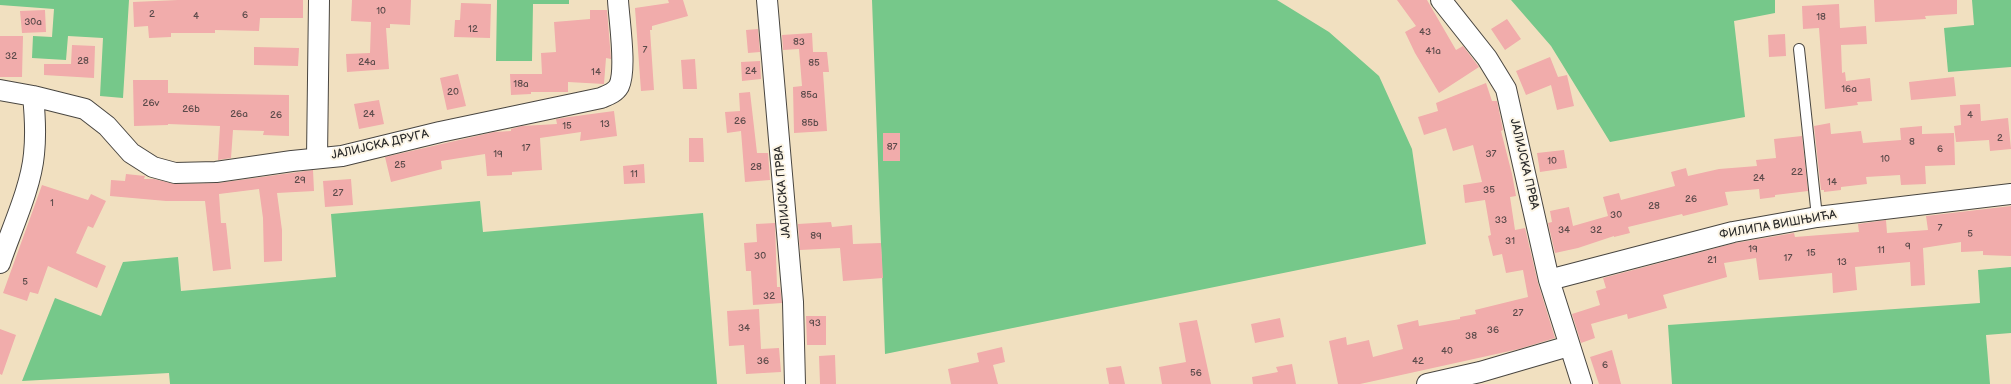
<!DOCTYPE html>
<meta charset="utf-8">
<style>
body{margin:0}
canvas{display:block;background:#f1e0c0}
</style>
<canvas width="2011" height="384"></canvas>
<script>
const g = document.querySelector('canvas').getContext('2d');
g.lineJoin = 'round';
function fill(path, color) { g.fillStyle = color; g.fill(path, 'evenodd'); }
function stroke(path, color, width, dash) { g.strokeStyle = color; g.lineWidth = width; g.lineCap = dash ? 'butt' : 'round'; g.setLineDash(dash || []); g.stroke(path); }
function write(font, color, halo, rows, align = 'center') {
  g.font = font + ' "Balsamiq Sans",sans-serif'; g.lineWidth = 4; g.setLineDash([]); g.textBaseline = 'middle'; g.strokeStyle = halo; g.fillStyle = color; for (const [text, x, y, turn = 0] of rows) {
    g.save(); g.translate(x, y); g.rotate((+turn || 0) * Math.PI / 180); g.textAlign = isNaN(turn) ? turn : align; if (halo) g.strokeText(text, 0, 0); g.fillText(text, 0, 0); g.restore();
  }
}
fill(new Path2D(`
 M0 0H129L123 98 100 96 103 38 68 36 66 60 32 58 33 36 52 37 54 9 0 5Z
 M497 0H569V4H533L532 61H496Z
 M872 0H1277L1329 32 1379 76 1412 149 1426 244 885 354Z
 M1511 0H1775V13L1734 21 1745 117 1610 142 1551 46Z
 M1972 0H2011V67L1948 72 1944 28 1974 25Z
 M480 201 483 232 703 213 717 384H170L169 373 22 381 55 298 101 316 123 262 178 257 181 291 336 277 331 214Z
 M2011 267V333L1986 335 1990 384H1672L1668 325 1980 303 1978 270Z`), '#76c88a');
fill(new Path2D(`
 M178 0H303V18H260L259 31 215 30V33H171V37L149 38 148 26 134 27 133 2Z
 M352 0H411L410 25 390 24V28H386L389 69 347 72 346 54 370 53 371 22 351 21Z
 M668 0H683L688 16 652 26V30H650L654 90 641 91 635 8 669 3Z
 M1397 0H1427L1456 50 1463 46 1479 67 1439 93 1415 53 1405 32 1416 26Z
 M1874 0H1957V14L1925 16 1926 19 1875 22Z
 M461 3 491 4 490 38 454 37 455 20H460Z
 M1839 4 1840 28 1866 26 1867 44 1841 45 1842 73 1845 72 1846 81 1870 78 1872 101 1857 102 1858 105 1825 109 1819 28 1803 29 1802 6Z
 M45 10 46 32 22 33 20 11Z
 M590 10H607L611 59 606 58 604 84 568 82V92H531V94L511 95 510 74H542L541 53 556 52 554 22 590 19Z
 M1507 19 1521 39 1505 50 1491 29Z
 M758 29 760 52 748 53 746 30Z
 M812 33 813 52H827L829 72H823L827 131 794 133 793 87 802 86 799 49 783 50 782 35Z
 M1785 34 1786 56 1769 57 1768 35Z
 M0 36H23L22 77H0Z
 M72 45 95 46 94 78 44 75V64H71Z
 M254 47 299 48 298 66 254 65Z
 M1550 57 1558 77 1567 75 1574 106 1557 110 1551 85 1526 95 1516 71Z
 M695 59 697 89H683L681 60Z
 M760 61 761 79 742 81 741 62Z
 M458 74 466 106 447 110 440 78Z
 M1954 77 1956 96 1911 100 1909 82Z
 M133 80H168V93L289 95V136L263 135 264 131 233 130 231 158 218 160 220 126 168 124V125L134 126Z
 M1486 83 1492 101H1497L1503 130 1501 131 1512 174 1516 196 1510 197 1515 230 1525 228 1538 283 1555 338 1519 349 1383 379 1360 384H1338L1329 341 1346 337 1347 345 1369 340 1373 357 1403 349 1397 325 1418 320 1419 326 1460 319V317L1476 314 1475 310 1528 297 1523 270 1506 273 1502 254 1493 256 1488 236 1491 235 1485 200 1465 203 1463 185 1482 182 1473 145 1453 151 1446 128 1424 135 1418 117 1438 111 1436 103Z
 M750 92 757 153H768L770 180 745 182 741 131 727 133 725 112 740 111 739 93Z
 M379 100 384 124 359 129 354 104Z
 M1980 104 1981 121 2008 118 2011 149 1990 151 1989 140 1956 142 1954 126 1961 125 1960 105Z
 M614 111 617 136 580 141 581 132 540 138 542 170 512 172V175L487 176 485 154 441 161 442 169 391 182 385 157 494 132 511 131V129L522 126 557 124 556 119 569 117Z
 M1830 123 1831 134 1861 131 1863 143 1901 140 1900 128 1922 126V134L1954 133 1955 165 1925 166 1926 184 1901 185 1900 175 1866 177 1867 184 1841 187V190L1824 192V190H1821L1814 126Z
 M883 133H900V161H883Z
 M1802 136 1808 191 1775 195V197L1760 199 1759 189 1725 192 1728 205 1683 216 1682 214 1628 227 1630 233 1614 237V236L1578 248 1555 253 1548 223 1552 222 1550 211 1569 207 1573 226 1608 216 1603 197 1619 193 1621 200 1675 186 1671 172 1686 168 1688 176 1719 169 1757 166 1756 160 1776 158 1774 139Z
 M689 138H703L704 162H689Z
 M1564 150 1567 168 1540 172 1537 153Z
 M644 164 645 183 624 184 623 166Z
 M313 170 314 191 277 193 282 230V261L264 262 263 218 259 189 219 194 221 223H226L231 269 213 271 205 201H166L110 196 111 180 125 181 126 174 145 176 144 179H154L175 184 218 183Z
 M351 179 353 205 325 207 323 181Z
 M42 185 88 200 91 194 106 201 93 228 88 226 76 253 106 266 97 288 48 266 38 294 30 292 27 301 3 293Z
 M2011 206V256L1983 255V251L1961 252V242L1923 248 1925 285 1911 286 1910 262 1855 267 1857 290 1833 293 1832 273 1759 280 1756 258 1724 263 1727 277 1663 295 1667 308 1628 319 1627 314 1591 324 1595 338 1581 343 1572 314 1600 305 1596 291 1606 288 1603 278 1735 243 1794 233 1795 237 1859 232 1858 224 1886 220 1887 233 1928 230 1926 216Z
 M831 222 832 227 852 225 853 244 881 243 883 278 843 281 840 248 800 250 798 224Z
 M775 223 777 287H780L782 303 753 305 751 271H746L744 243 757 242 756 224Z
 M759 309 761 349 779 348 781 372 746 374 744 345 729 346 727 311Z
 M806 316H826V345H807Z
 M1280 318 1284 337 1255 343 1251 324Z
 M1197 320 1211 384H1162L1159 367 1186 362 1179 323Z
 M0 329 16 335 2 375 0 374Z
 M1002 347 1005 362 993 365 998 384H951L948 369 979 362 977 353Z
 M1612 350 1621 384H1599L1590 357Z
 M835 355 836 384H820L819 356Z
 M1292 364 1296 384H1253L1252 377 1278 372 1276 367Z
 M1121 366 1125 384H1109L1106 368Z`), '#f1acab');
const service = new Path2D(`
 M1799 49 1817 217`);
const minor = new Path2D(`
 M767 0 793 302 795 384
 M1441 0 1487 58 1506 89 1549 280 1582 384
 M0 90 33 96 85 109 107 126 131 153 153 167 175 173 216 172 292 161 342 156 440 132 601 98C608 95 615 93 619 86 627 69 619 20 618 0
 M317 158 319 0
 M0 263C11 230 31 188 34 154 36 135 35 115 33 96
 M1549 280 1733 232 1817 217 2011 194
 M1427 384 1480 372 1569 346`);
stroke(service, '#494641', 12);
stroke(minor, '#494641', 22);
stroke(service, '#fff', 10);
stroke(minor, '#fff', 20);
write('10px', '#5c4b4b', null, [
 ["10",381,11],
 ["2",152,14],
 ["6",245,15],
 ["4",196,16],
 ["18",1821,17],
 ["30a",33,22],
 ["12",473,29],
 ["43",1425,32],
 ["83",799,42],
 ["7",645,50],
 ["41a",1433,51],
 ["32",11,56],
 ["28",83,61],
 ["24a",367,62],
 ["85",814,63],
 ["24",751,71],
 ["14",596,72],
 ["18a",521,84],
 ["16a",1849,89],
 ["20",453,92],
 ["85a",809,95],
 ["26v",151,103],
 ["26b",191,109],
 ["26a",239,114],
 ["24",369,114],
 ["26",276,115],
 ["4",1970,115],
 ["26",740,121],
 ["85b",810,123],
 ["13",605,124],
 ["15",567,126],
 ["2",2000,138],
 ["8",1912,142],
 ["87",892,147],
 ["17",526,148],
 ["6",1940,149],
 ["19",498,154],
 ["37",1491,154],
 ["10",1885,159],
 ["10",1552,161],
 ["25",400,165],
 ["28",756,167],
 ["22",1797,172],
 ["11",634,174],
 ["24",1759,178],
 ["29",300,180],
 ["14",1832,182],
 ["35",1489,190],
 ["27",338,193],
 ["26",1691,199],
 ["1",52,203],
 ["28",1654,206],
 ["30",1616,215],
 ["33",1501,220],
 ["7",1940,228],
 ["34",1564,230],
 ["32",1596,230],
 ["5",1970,234],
 ["89",816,236],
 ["31",1510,241],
 ["9",1908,246],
 ["19",1753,249],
 ["11",1881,250],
 ["15",1811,253],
 ["30",760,256],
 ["17",1788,258],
 ["21",1712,260],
 ["13",1842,262],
 ["5",25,282],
 ["32",769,296],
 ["27",1518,313],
 ["93",815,323],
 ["34",744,328],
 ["36",1493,330],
 ["38",1471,336],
 ["40",1447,351],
 ["36",763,361],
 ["42",1418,361],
 ["6",1605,365],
 ["56",1196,373]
]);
write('12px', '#2b2b2b', '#fcf5e5', [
 ["ЈАЛИЈСКА ДРУГА",380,145,-13],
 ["ЈАЛИЈСКА ПРВА",1524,164,77],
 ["ЈАЛИЈСКА ПРВА",783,192,-95],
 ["ФИЛИПА ВИШЊИЋА",1778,225,-10]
]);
</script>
